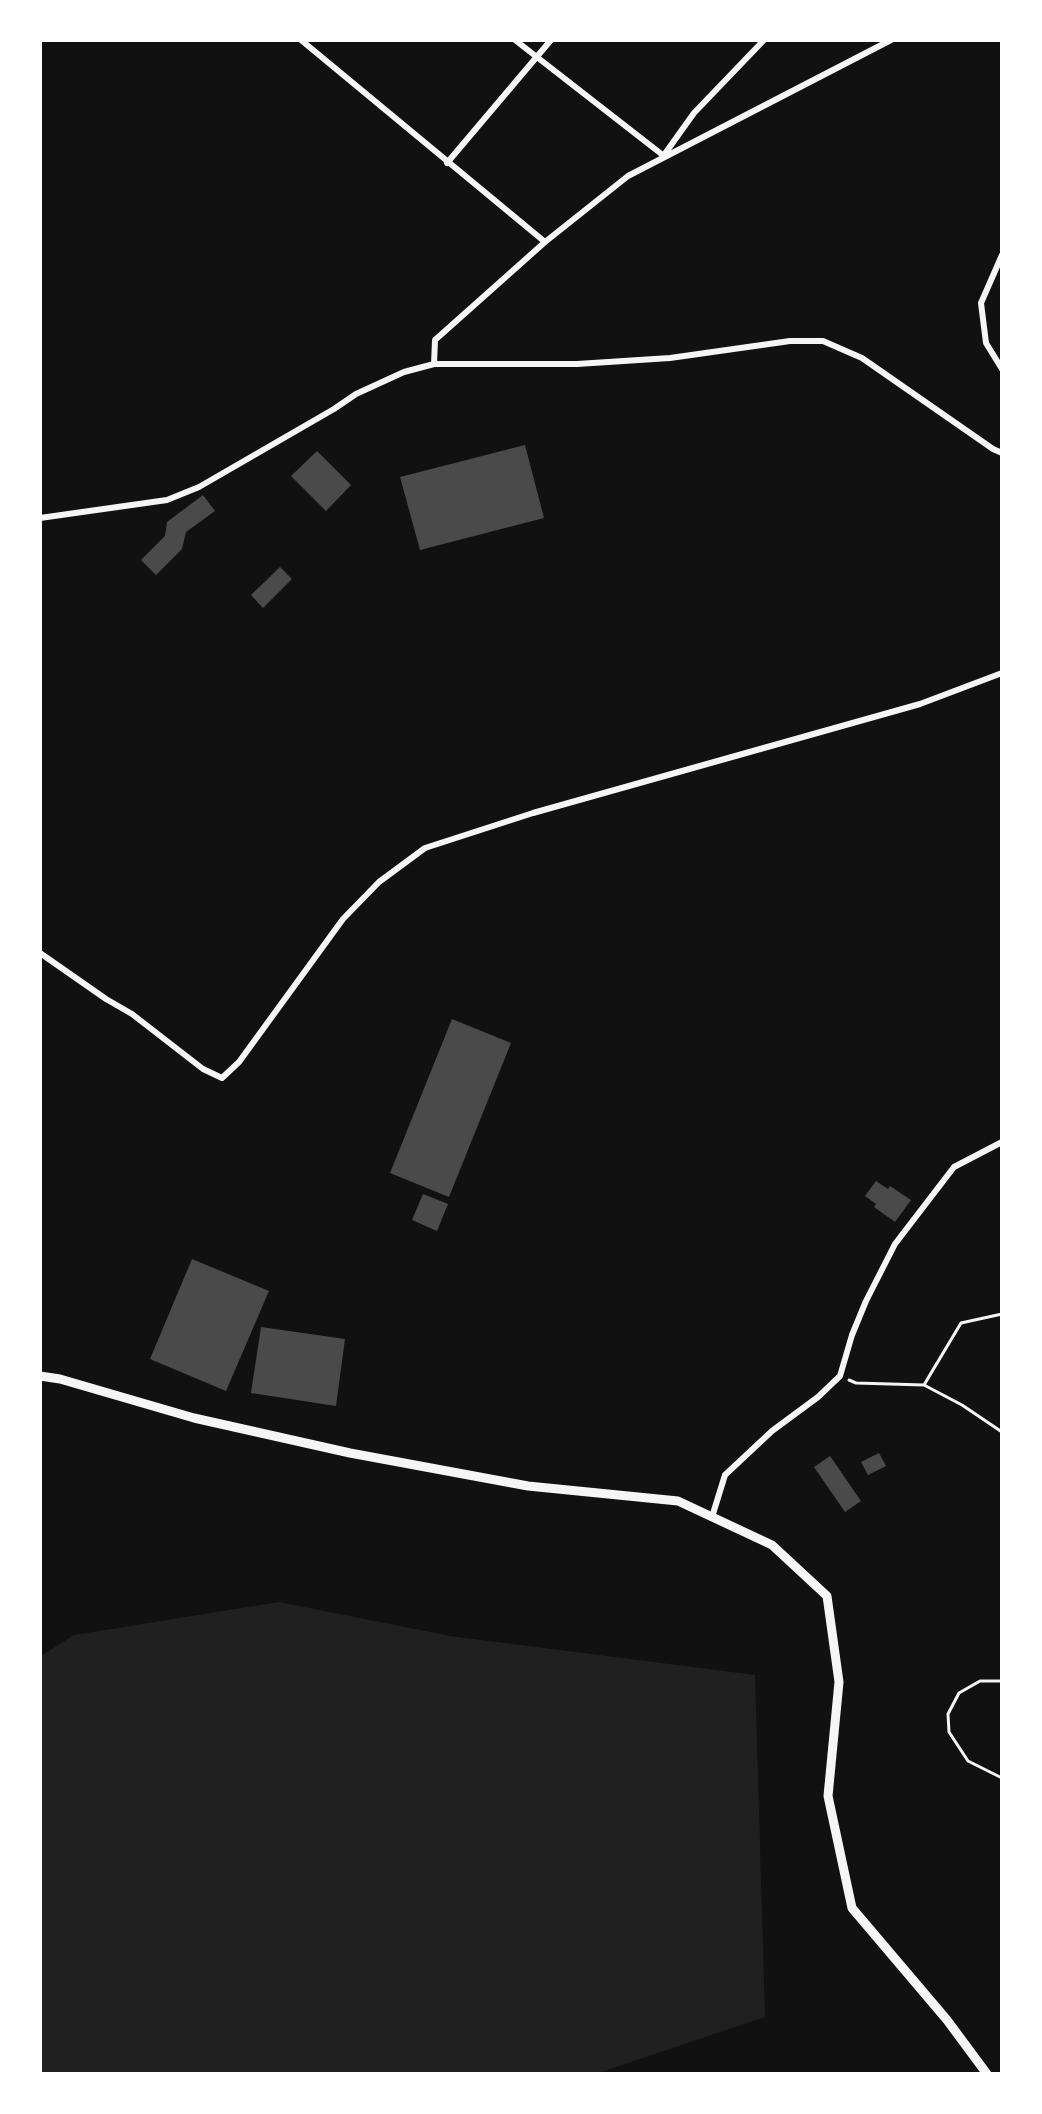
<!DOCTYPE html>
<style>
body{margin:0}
#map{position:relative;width:1042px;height:2114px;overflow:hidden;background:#111;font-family:Roboto,sans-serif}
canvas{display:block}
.frame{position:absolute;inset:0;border:42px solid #fff;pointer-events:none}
</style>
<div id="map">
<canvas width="1042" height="2114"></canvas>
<div class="frame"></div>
</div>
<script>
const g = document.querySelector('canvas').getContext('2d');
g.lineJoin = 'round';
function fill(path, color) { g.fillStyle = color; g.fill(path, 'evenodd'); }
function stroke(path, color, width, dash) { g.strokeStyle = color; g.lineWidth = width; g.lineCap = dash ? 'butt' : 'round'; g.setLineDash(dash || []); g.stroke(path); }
fill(new Path2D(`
 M279 1602 450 1636 755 1675 765 2017 598 2073H41V1656L74 1635Z`), '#202020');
fill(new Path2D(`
 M525 445 544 518 420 550 400 477Z
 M317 451 351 485 326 511 291 476Z
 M203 495 215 511 186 532 182 549 156 575 141 560 165 536 167 522Z
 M280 567 292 579 263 608 251 595Z
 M452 1019 511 1043 449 1197 390 1173Z
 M876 1181 888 1189 890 1186 911 1200 895 1222 874 1207 876 1204 865 1196Z
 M423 1194 448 1204 437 1231 412 1220Z
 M192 1259 269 1291 226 1391 150 1359Z
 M261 1327 345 1339 336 1406 251 1393Z
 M879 1453 886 1466 868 1475 861 1462Z
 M830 1456 861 1501 845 1512 814 1467Z`), '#4a4a4a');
stroke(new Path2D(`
 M937 1363 924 1385 961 1323 1002 1314
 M849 1380 856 1383 924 1385 962 1405 1002 1432
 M1002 1681H980L959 1693 948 1714 949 1732 968 1761 1002 1778`), '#f5f5f5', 3);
stroke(new Path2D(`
 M301 40 545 242
 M515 40 664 156
 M664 155 694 113 764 40
 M447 163 551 40
 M1002 255 981 303 986 343 1002 369
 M434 364 435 340 545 242 628 176 891 40
 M40 518 167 500 199 487 334 409 356 394 404 372 434 364H577L670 358 790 341H823L862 358 993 449 1002 453
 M40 953 106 999 132 1014 203 1069 222 1078 239 1062 343 919 379 882 425 848 533 813 920 704 1002 673
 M712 1517 725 1475 772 1431 818 1397 840 1376 852 1335 866 1301 895 1244 954 1167 1002 1142`), '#f5f5f5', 6);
stroke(new Path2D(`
 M40 1376 60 1379 194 1418 350 1453 528 1486 678 1501 772 1545 827 1596 839 1682 828 1796 852 1908 947 2020 987 2074`), '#f5f5f5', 9);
</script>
